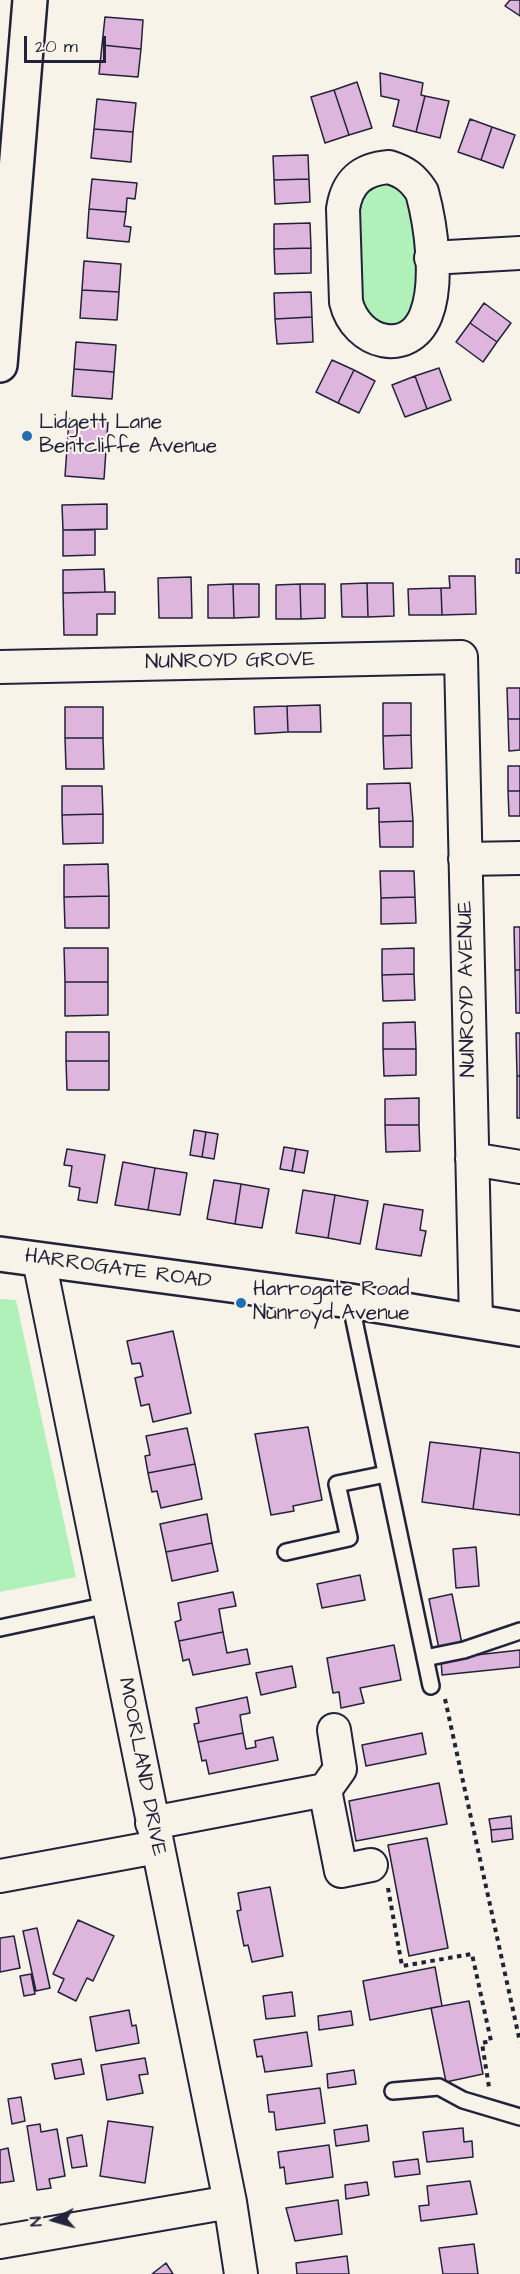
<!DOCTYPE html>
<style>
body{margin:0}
#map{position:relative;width:520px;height:2274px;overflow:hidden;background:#f7f3e8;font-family:"Architects Daughter",sans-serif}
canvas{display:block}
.north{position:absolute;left:24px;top:2190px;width:60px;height:60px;-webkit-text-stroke:4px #f7f3e8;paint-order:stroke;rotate:265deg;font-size:16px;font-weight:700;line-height:24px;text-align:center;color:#22223b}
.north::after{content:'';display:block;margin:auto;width:21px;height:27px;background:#22223b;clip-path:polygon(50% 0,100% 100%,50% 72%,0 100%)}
.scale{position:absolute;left:24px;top:36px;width:82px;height:27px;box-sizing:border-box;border:3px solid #22223b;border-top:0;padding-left:8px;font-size:18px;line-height:21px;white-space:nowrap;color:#22223b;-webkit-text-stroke:4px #f7f3e8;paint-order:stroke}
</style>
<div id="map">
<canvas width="520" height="2274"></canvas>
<div class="north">N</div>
<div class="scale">20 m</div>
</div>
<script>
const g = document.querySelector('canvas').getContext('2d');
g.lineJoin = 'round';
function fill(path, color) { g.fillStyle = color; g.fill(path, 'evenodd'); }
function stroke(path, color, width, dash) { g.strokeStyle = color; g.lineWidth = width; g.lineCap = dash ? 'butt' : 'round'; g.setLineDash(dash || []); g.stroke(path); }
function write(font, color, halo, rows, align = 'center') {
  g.font = font + ' "Architects Daughter",sans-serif'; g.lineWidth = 4.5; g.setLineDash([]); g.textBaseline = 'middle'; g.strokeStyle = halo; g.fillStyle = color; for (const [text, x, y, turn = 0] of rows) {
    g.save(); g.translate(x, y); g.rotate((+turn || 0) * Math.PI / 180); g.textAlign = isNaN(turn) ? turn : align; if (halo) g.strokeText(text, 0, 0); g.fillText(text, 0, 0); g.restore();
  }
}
fill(new Path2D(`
 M379 178 413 195 419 291 410 318C383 331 382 326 360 307L356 208 362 189Z
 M0 1299 16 1300 76 1577 0 1592Z`), '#b0f1ba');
const building = new Path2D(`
 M510 0H520V16L505 6Z
 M105 17 143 20 141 49 102 45Z
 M102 45 141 49 138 77 99 74Z
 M380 73 423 83 421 95 425 96 416 132 393 126 399 100 381 96Z
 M357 82 372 128 349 135 334 90Z
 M334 90 349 135 325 143 311 97Z
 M425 96 449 101 440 138 416 132Z
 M97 99 136 103 133 132 94 129Z
 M470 119 492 127 481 160 458 152Z
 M492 127 515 135 503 168 481 160Z
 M94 129 133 132 131 162 91 158Z
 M308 155 309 179 274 180 273 156Z
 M92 179 137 183 135 199 127 198 126 212 89 209Z
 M309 179 310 202 275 204 274 180Z
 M89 209 126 212 124 226 131 227 129 242 87 238Z
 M310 223 311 248 274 249V224Z
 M311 248V273L275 274 274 249Z
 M84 261 121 264 119 292 82 290Z
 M82 290 119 292 117 320 80 318Z
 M311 292 312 317 275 319 274 293Z
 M484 303 511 323 497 342 470 323Z
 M312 317 313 342 277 344 275 319Z
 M470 323 497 342 483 362 456 342Z
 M76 342 116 345 114 372 74 369Z
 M332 360 354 370 338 403 316 392Z
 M439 368 451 400 427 409 415 376Z
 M74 369 114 372 112 399 72 396Z
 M354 370 375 381 359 413 338 403Z
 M415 376 427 409 405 417 392 385Z
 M69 419 108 422 106 450 67 448Z
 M67 448 106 450 104 479 65 476Z
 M107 504V529L63 530 62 505Z
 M63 530H95V555L63 556Z
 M516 559H520V573H516Z
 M104 569 105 592 63 593V570Z
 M449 576H475L476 614 442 615 441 588H450Z
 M191 577 192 618H159L158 578Z
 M367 583 368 617H342L341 584Z
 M367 583H393L394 616 368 617Z
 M233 584H259V617L234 618Z
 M233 584 234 618H208V585Z
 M300 584 301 619H276V585Z
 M300 584H325V618L301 619Z
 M441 588 442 615H409L408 589Z
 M105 592H115V614H97V635H64L63 593Z
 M507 688H520V719H508Z
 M383 703H411V735L383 736Z
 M320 705 321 732H288L287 706Z
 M287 706 288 732 255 734 254 707Z
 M65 707H103V738H65Z
 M508 719H520V750L509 751Z
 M411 735 412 768 384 769 383 736Z
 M65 738H103L104 769H66Z
 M508 766H520V791H508Z
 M410 783 413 821 379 822V808L367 809V784Z
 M62 786H102L103 814 62 815Z
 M508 791H520V816H509Z
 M103 814V843L63 844 62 815Z
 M413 821V847H380L379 822Z
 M108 864 109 896 64 897V865Z
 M380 871H414L415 897 381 898Z
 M109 896V928H65L64 897Z
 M415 897 416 923 381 924V898Z
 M514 927H520V970H515Z
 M64 948H108V982H65Z
 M414 948V974L382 975V949Z
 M515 970H520V1013H516Z
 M414 974 415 1000 383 1001 382 975Z
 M65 982H108V1015L65 1016Z
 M415 1022 416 1049H383V1023Z
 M66 1032H109V1061H66Z
 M516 1033H520V1076H517Z
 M383 1049H416V1075L384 1076Z
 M66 1061H109V1090H67Z
 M517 1076H520V1118H517Z
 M419 1098V1125H385V1099Z
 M385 1125H419L420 1151 386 1152Z
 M194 1130 206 1132 202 1157 190 1155Z
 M206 1132 218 1134 214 1159 202 1157Z
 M284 1147 296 1149 292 1171 280 1169Z
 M67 1149 105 1155 97 1203 78 1200 80 1188 69 1186 72 1166 64 1165Z
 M296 1149 308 1151 304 1173 292 1171Z
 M123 1162 155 1168 148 1210 115 1205Z
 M155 1168 187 1173 180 1215 148 1210Z
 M214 1180 241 1184 235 1224 207 1219Z
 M241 1184 269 1189 262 1228 235 1224Z
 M303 1190 335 1195 328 1238 296 1233Z
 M335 1195 368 1201 360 1244 328 1238Z
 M384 1204 423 1210 420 1230 426 1231 421 1256 376 1249Z
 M173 1331 191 1413 153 1422 149 1404 141 1406 135 1378 143 1376 140 1363 132 1364 127 1341Z
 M308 1427 322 1500 293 1506 294 1511 271 1515 255 1434Z
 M187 1428 195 1464 148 1473 145 1456 150 1455 146 1436Z
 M430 1442 481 1448 473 1509 422 1502Z
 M481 1448 520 1453V1515L473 1509Z
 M195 1464 202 1499 161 1508 157 1491 152 1492 148 1473Z
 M207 1514 212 1543 166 1552 160 1524Z
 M212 1543 218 1571 172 1581 166 1552Z
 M476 1547 479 1586 456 1588 453 1549Z
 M360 1575 365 1600 322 1608 317 1584Z
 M233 1592 236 1606 219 1609 223 1632 179 1641 175 1622 181 1620 178 1603Z
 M452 1594 462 1644 439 1649 429 1599Z
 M223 1632 227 1653 247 1649 250 1664 193 1675 189 1659 183 1661 179 1641Z
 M394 1645 401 1680 360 1688 364 1703 341 1708 339 1692 333 1693 327 1658Z
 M520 1650V1667L442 1675 441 1659Z
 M292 1666 296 1687 261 1695 256 1673Z
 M247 1697 250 1713 240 1715 243 1733 198 1742 194 1724 199 1723 196 1708Z
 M243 1733 246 1749 256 1747 255 1741 273 1737 278 1760 209 1774 206 1760 202 1761 198 1742Z
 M422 1733 426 1754 366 1766 362 1745Z
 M439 1783 447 1824 356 1841 349 1801Z
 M511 1816 512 1828 491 1830 489 1819Z
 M512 1828 513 1839 492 1842 491 1830Z
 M427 1838 448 1948 409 1956 388 1845Z
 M270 1887 283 1956 252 1962 248 1945 244 1946 237 1911 241 1910 238 1893Z
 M78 1920 114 1936 93 1981 87 1978 76 2001 58 1992 64 1979 53 1974Z
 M37 1928 50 1988 36 1991 23 1931Z
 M14 1936 20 1968 0 1972V1938Z
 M435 1967 442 2006 370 2020 363 1981Z
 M31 1974 35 1994 24 1996 20 1976Z
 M292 1992 295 2016 266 2019 263 1996Z
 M469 2001 483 2074 446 2082 431 2008Z
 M129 2010 132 2026 136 2025 139 2043 96 2051 90 2017Z
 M351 2011 353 2025 319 2030 318 2016Z
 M307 2032 312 2066 265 2072 262 2056 257 2057 254 2040Z
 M145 2058 148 2074 139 2075 143 2093 107 2100 101 2065Z
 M81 2059 84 2074 55 2079 52 2064Z
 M354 2070 356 2084 328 2088 327 2074Z
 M320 2088 325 2123 276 2130 274 2112H269L267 2095Z
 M21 2097 25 2121 12 2124 8 2099Z
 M108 2121 153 2127 145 2183 100 2176Z
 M40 2124 41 2132 57 2129 65 2176 49 2179 51 2188 37 2190 27 2126Z
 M367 2125 369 2141 336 2146 334 2130Z
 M463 2128 464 2142 472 2141 473 2157 427 2162 423 2132Z
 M82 2135 87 2166 72 2168 67 2138Z
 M329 2145 333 2177 286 2184 284 2167 280 2168 278 2152Z
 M8 2148 14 2181 0 2183V2150Z
 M418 2159 420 2174 395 2177 393 2162Z
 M470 2181 477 2214 421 2221 419 2206 429 2205 427 2186Z
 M367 2182 369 2195 346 2199 345 2185Z
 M338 2200 342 2234 295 2241 286 2208Z
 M474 2244 478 2274H443L439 2248Z
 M347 2256 349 2274H297L296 2263Z
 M166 2263 173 2274H152Z`);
fill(building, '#deb5dc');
stroke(building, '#22223b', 1.5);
const service = new Path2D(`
 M350 1301 431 1686
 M286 1552 349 1538 337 1484 386 1474
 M0 1628 108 1605
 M425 1658 464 1650 520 1631
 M393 2091 439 2087 463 2100 520 2117`);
const minor = new Path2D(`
 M389 167C405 172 413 178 422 192 431 225 439 282 426 315 409 358 356 344 346 302L343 209C347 182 362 169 389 167Z
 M431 258 520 253
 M0 667 461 657 476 1321
 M465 859 520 858
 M472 1159 520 1167
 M39 1260 230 2202 241 2274
 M325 1790 340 1769 334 1730
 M152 1823 325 1790 341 1871 371 1865
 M0 1876 157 1847
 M0 2242 230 2202`);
const tertiary = new Path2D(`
 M0 365 30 0
 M0 1254 350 1301 520 1329`);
stroke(service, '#22223b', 20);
stroke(minor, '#22223b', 36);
stroke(tertiary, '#22223b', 38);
stroke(new Path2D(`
 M445 1699 520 2042
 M388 1888 402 1966 472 1954 491 2041 482 2043 489 2087`), '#22223b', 4, [4.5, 4.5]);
stroke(service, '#f7f3e8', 15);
stroke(minor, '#f7f3e8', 32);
stroke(tertiary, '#f7f3e8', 33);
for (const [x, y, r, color] of [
 [27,436,6,"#1f6fb2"],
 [241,1303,6,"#1f6fb2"]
]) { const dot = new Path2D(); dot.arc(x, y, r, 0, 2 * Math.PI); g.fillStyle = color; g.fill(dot); stroke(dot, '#f7f3e8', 2); }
write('21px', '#22223b', '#f7f3e8', [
 ["Lidgett Lane",39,424],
 ["Bentcliffe Avenue",39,448],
 ["Harrogate Road",253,1291],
 ["Nunroyd Avenue",253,1315]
], 'left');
write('21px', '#22223b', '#f7f3e8', [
 ["NUNROYD GROVE",230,662,-1],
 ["NUNROYD AVENUE",468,989,-91],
 ["HARROGATE ROAD",118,1270,8],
 ["MOORLAND DRIVE",141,1767,79]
]);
</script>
